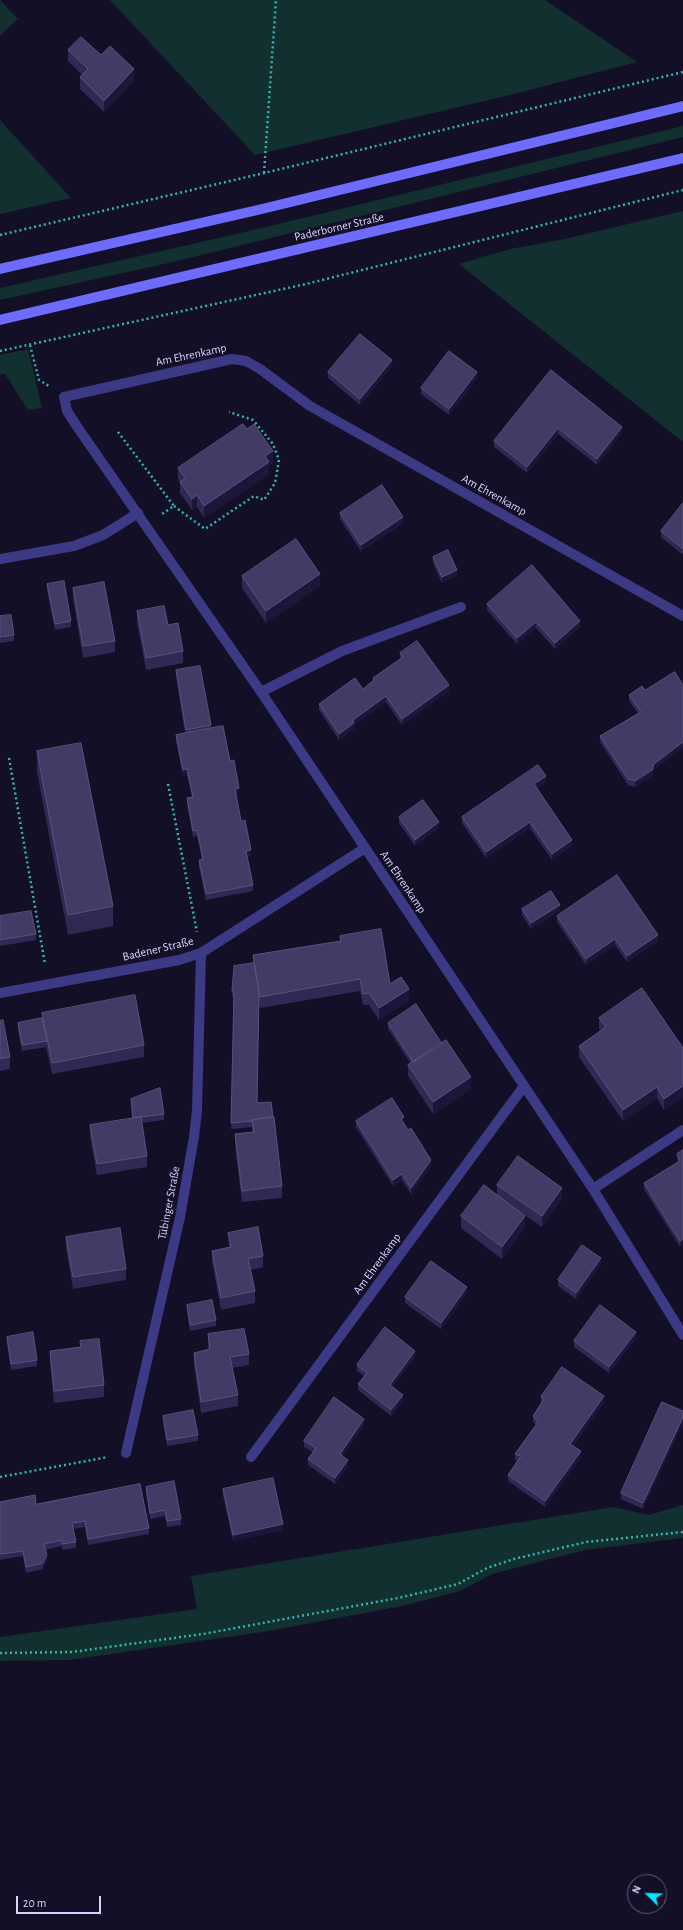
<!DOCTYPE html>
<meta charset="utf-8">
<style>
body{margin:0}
#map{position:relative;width:683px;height:1930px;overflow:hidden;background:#130f26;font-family:"Alegreya Sans",sans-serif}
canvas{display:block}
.north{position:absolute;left:627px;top:1874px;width:40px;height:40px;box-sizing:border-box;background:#130f26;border:1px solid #625e7d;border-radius:50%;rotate:293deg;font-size:11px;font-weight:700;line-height:16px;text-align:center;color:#d9d4ff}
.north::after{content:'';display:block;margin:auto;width:14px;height:18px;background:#00e5ff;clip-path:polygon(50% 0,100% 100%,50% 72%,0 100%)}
.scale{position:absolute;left:16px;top:1896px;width:85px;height:18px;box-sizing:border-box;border:2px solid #d9d4ff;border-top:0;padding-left:5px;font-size:12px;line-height:14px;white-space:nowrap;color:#d9d4ff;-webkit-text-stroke:3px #130f26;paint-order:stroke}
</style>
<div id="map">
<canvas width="683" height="1930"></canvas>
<div class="north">N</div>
<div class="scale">20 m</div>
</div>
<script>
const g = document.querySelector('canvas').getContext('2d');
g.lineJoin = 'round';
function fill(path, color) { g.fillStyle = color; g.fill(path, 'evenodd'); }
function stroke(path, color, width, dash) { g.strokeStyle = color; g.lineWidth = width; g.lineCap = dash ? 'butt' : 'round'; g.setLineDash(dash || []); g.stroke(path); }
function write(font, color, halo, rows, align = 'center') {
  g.font = font + ' "Alegreya Sans",sans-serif'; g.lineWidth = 3; g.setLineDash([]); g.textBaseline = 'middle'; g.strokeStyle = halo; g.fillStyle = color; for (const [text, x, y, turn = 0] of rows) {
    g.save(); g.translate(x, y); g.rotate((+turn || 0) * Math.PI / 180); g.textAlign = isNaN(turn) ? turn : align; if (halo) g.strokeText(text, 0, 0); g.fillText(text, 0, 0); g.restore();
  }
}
fill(new Path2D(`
 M0 0 18 19 0 36Z
 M110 0H545L637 62 514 94 255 155Z
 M0 120 71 198 0 214Z
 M683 126V137L173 262 0 300V288L262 228Z
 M683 211V442L459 264 510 249 560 240Z
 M28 349 42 408 28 410 5 374 0 375V355Z
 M683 1505V1538L585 1550 492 1574 460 1591 402 1606 269 1631 70 1660 0 1661V1637L197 1609 191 1576 613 1507 649 1515Z`), '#12302f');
stroke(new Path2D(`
 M264 173 276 0
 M0 235 264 173 683 72
 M30 345 39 380 49 386
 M0 351 306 284 683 190
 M118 432 174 506 162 514
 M174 506 205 529 254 496 264 500 275 483 279 460 273 444 253 420 229 412
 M9 758 45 964
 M168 784 197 932
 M0 1477 108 1457
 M0 1653 72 1652 203 1634 398 1598 458 1584 487 1568 514 1559 586 1542 683 1532`), '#2fb8b0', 2.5, [2, 3]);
stroke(new Path2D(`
 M0 559 74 546 103 535 138 513
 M683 616 310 406 260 369 246 361 232 359 64 397 67 411 76 425 261 692 593 1189 683 1335
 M261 692 342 651 461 607
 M0 993 179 960 201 953 365 848
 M593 1189 683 1130
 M126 1453 180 1217 194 1137 197 1111 201 953
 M251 1457 524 1086`), '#3d3a85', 10);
stroke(new Path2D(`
 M0 269 262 209 683 106
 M0 320 683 158`), '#6f6bff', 10);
fill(new Path2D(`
 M68 50 101 55 134 81 104 112 80 89V77L82 75 68 61Z
 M392 366 360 405 328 378V372Z
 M551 370 622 433 597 465 558 434 527 473 494 447V441Z
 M477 378 449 415 421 394V388Z
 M247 429 273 463 269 465V474L204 518 197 507 192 510 180 493V483L178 479V468Z
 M683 503V555L661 537V531Z
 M340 513 403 523 361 551 340 519Z
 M433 557 457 576 442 583 433 563Z
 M242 576 320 586 266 623 242 588Z
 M47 584 71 621V627L55 630 47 590Z
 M73 588 115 641V652L83 658 73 599Z
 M487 604 580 627 555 649 536 628 517 644 487 610Z
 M137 611 183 651V663L146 670 137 623Z
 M0 616 14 635V641L0 643Z
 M400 653 449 691 402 725 386 702 354 725V729L339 740 319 710V704L363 689 373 682V678L400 659Z
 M176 670 211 725V728L230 761 239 794H236L241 821 251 856 247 857 253 885V891L206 900 199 866V860H202L197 836 193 837 187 804V798L192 797 187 775 183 776 176 741V735L185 733 176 676Z
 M642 686 654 770 652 776 635 787 628 785 600 742V736L638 713 629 701V695Z
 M37 751 113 906V926L68 935 37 772Z
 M546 782 537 788 572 846 552 860 530 828 486 858 462 823V817Z
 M399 817 439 828 415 846 399 823Z
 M522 909 560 910 531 929 522 915Z
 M0 916 36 934V940L0 946Z
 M557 916 658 941 627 962 615 945 586 965 557 922Z
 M340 936 390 984 409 1000 379 1020 369 1005H363L360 991 260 1008 259 1001 257 1103 273 1117 282 1186V1198L242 1202 235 1145V1134L252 1132V1127L231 1129 234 997H232V991L253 963V955L340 941Z
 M42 1013 144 1045V1057L52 1074 46 1047 22 1051 18 1029V1023L42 1018Z
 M599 1018 683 1048 664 1110 657 1098 623 1121 579 1057V1046L600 1031 599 1029Z
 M0 1021 10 1057V1069L0 1071Z
 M388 1023 471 1089 433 1114 408 1076V1065L411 1064 388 1029Z
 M131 1099 164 1114V1120L142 1123 147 1156V1167L97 1175 90 1137V1125L132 1119 131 1105Z
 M356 1121 404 1123 431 1166 411 1194 402 1180 393 1186 356 1127Z
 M683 1150 680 1247 644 1189V1183L678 1162 677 1160V1154Z
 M497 1185 562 1199 542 1227 520 1212 525 1227 502 1259 461 1228V1216L497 1195Z
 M228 1233 263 1256V1267L251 1270 255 1291V1303L221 1310 212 1262V1251L229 1247Z
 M66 1237 126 1269V1280L73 1289 66 1248Z
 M601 1264 576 1299 558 1286V1280Z
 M467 1293 441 1329 405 1303V1297Z
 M187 1305 216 1320V1326L190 1331 187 1311Z
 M208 1334 249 1354V1365L232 1368 238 1395V1406L201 1413 194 1365V1353L208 1350Z
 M7 1337 37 1360V1366L11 1370 7 1343Z
 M636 1338 609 1373 574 1347V1341Z
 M80 1341 104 1385V1397L54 1403 50 1362V1351L80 1347Z
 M415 1357 392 1387 403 1401 391 1416 358 1390V1384L364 1376 357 1371V1365Z
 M541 1397 604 1402 573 1446 581 1457 545 1507 508 1481V1475L517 1461 515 1460V1454L536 1425 533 1422V1416L541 1403Z
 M683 1411V1423L643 1509 621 1499V1493Z
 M163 1416 198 1435V1441L167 1446 163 1422Z
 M364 1425 342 1456 348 1466 335 1484 308 1465V1459L313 1452 304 1447V1441Z
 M146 1487 181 1519V1525L167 1527 165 1516 150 1519 146 1493Z
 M223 1489 283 1530 233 1541 223 1495Z
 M0 1502 36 1504 149 1528V1534L88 1545 85 1527 73 1529 76 1542V1548L62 1550V1546L45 1550 47 1561 43 1569 26 1573 23 1556 0 1560Z`), '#312854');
fill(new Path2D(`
 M134 69V81L104 112V101Z
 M392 360V366L360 405V399Z
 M477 372V378L449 415V409Z
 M622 427V433L597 465V459Z
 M558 428V434L527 473V467Z
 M273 451V463L269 465V474L204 518V506L265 456Z
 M197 495V507L192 510V499Z
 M403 517V523L361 551V545Z
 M457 570V576L442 583V577Z
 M320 574V586L266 623V611Z
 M580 621V627L555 649V643Z
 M536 622V628L517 644V638Z
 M449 685V691L402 725V719Z
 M386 696V702L354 725V729L339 740V734L353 720Z
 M683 742V748L654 770 652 776 635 787V781L654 764Z
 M187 769V775L183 776V770Z
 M546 776V782L534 790V784Z
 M239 788V794L235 795V789Z
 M439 822V828L415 846V840Z
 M530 822V828L486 858V852Z
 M572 840V846L552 860V854Z
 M251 850V856L246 857V851Z
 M560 905V910L531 929V923Z
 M658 935V941L627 962V956Z
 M615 939V945L586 965V959Z
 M409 989V1000L379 1020V1008Z
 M471 1077V1089L433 1114V1102Z
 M683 1086V1098L664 1110V1099Z
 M657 1087V1098L623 1121V1110Z
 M404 1117V1123L401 1119Z
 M431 1160V1166L411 1194V1188Z
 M402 1174V1180L393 1186V1180Z
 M562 1188V1199L542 1227V1216Z
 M525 1216V1227L502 1259V1247Z
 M683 1239V1245L680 1247V1241Z
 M601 1258V1264L576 1299V1293Z
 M467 1287V1293L441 1329V1323Z
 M636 1332V1338L609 1373V1367Z
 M415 1351V1357L390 1391V1385Z
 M403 1395V1401L391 1416V1410Z
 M604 1396V1402L570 1450V1444Z
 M683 1417V1423L643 1509V1503Z
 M364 1419V1425L340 1460V1454Z
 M581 1451V1457L545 1507V1501Z
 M348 1460V1466L335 1484V1478Z
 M283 1524V1530L233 1541V1535Z
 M47 1555V1561L43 1569V1563Z`), '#1d163a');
const building = new Path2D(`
 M81 37 101 55 110 46 134 69 104 101 80 77 88 69 68 50Z
 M360 334 392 360 360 399 328 372Z
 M449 351 477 372 449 409 421 388Z
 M551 370 622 427 597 459 558 428 527 467 494 441Z
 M243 424 247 429 254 424 273 451 265 456 269 462 204 506 197 495 192 499 180 482 185 478 178 468Z
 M382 485 403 517 361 545 340 513Z
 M683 503V549L661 531Z
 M296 539 320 574 266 611 242 576Z
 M448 550 457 570 442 577 433 557Z
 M532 565 580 621 555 643 536 622 517 638 487 604Z
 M64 581 71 621 55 624 47 584Z
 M104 582 115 641 83 646 73 588Z
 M164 606 168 625 178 623 183 651 146 658 137 611Z
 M11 615 14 635 0 637V616Z
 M417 641 449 685 402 719 386 696 353 720 354 723 339 734 319 704 355 678 363 689 374 680 373 678 403 657 400 653Z
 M200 666 211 725 186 730 176 670Z
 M675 672 683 685V742L654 764 652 770 635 781 628 779 600 736 641 712 629 695 642 686 645 690Z
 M223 726 230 761 234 760 239 788 235 789 241 821 245 820 251 850 246 851 253 885 206 894 199 860 203 859 197 830 193 831 187 798 193 797 187 769 183 770 176 735Z
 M81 743 113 906 68 915 37 751Z
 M538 765 546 776 534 784 572 840 552 854 530 822 486 852 462 817Z
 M423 800 439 822 415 840 399 817Z
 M617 875 658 935 627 956 615 939 586 959 557 916Z
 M551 891 560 905 531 923 522 909Z
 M31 911 36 934 0 940V916Z
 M381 929 390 984 401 977 409 989 379 1008 369 993 363 994 360 979 260 997 253 955 341 941 340 936Z
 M254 963 259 992 257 1103 271 1102 273 1117 252 1120V1121L231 1123 234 991H232L234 966Z
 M642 988 683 1048V1086L664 1099 657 1087 623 1110 579 1046 606 1027 599 1018Z
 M135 995 144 1045 52 1063 42 1013Z
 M416 1004 442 1044 413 1062 388 1023Z
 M42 1018 47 1041 22 1045 18 1023Z
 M3 1020 10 1057 0 1059V1021Z
 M446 1040 471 1077 433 1102 408 1065Z
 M160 1088 164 1114 133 1118 131 1099Z
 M392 1098 404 1117 401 1119 408 1130 411 1128 431 1160 411 1188 402 1174 393 1180 356 1121Z
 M141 1117 147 1156 97 1164 90 1125Z
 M274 1117 282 1186 242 1191 235 1134 254 1132 252 1120Z
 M683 1150V1239L680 1241 644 1183 680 1161 677 1154Z
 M518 1156 562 1188 542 1216 497 1185Z
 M484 1185 525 1216 502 1247 461 1216Z
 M258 1227 263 1256 248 1259 255 1291 221 1298 212 1251 231 1247 228 1233Z
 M120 1228 126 1269 73 1277 66 1237Z
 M582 1245 601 1258 576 1293 558 1280Z
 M431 1261 467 1287 441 1323 405 1297Z
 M212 1300 216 1320 190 1325 187 1305Z
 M600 1305 636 1332 609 1367 574 1341Z
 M385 1327 415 1351 390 1385 403 1395 391 1410 358 1384 367 1373 357 1365Z
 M244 1329 249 1354 230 1357 238 1395 201 1402 194 1353 210 1349 208 1334Z
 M33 1332 37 1360 11 1364 7 1337Z
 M99 1339 104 1385 54 1391 50 1351 81 1347 80 1341Z
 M562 1367 604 1396 570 1444 581 1451 545 1501 508 1475 521 1456 515 1454 538 1422 533 1416 544 1399 541 1397Z
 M334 1397 364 1419 340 1454 348 1460 335 1478 308 1459 316 1448 304 1441Z
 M662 1402 683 1411V1417L643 1503 621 1493Z
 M193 1410 198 1435 167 1440 163 1416Z
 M273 1478 283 1524 233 1535 223 1489Z
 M174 1481 181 1519 167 1521 165 1510 150 1513 146 1487Z
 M140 1484 149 1528 88 1539 85 1521 72 1523 76 1542 62 1544V1540L44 1544 47 1555 43 1563 26 1567 23 1551 0 1554V1502L35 1495 36 1504Z`);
fill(building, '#433a66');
stroke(building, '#5a527e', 1);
write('12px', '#d9d4ff', '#130f26', [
 ["Paderborner Straße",339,227,-13],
 ["Am Ehrenkamp",191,355,-12],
 ["Am Ehrenkamp",494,495,29],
 ["Am Ehrenkamp",403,882,56],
 ["Badener Straße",158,949,-13],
 ["Tübinger Straße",169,1203,-79],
 ["Am Ehrenkamp",377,1264,-54]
]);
</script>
